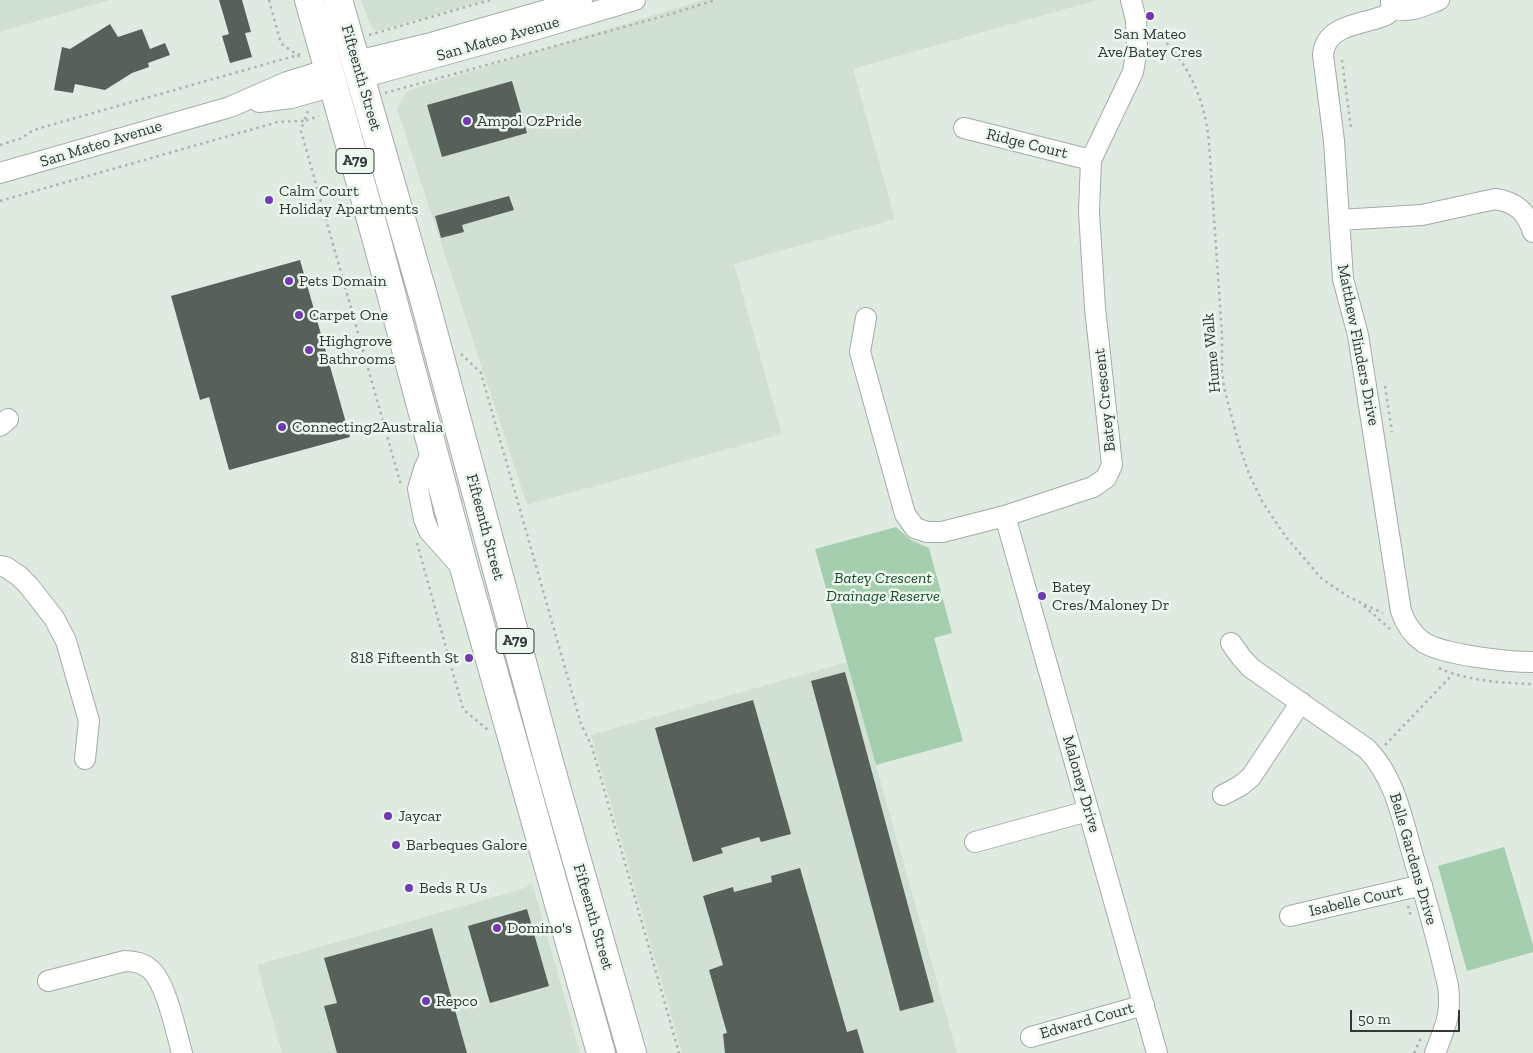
<!DOCTYPE html>
<style>
body{margin:0}
#map{position:relative;width:1533px;height:1053px;overflow:hidden;background:#dfeae1;font-family:"Zilla Slab",serif}
canvas{display:block}
.scale{position:absolute;left:1350px;top:1010px;width:110px;height:22px;box-sizing:border-box;border:2px solid #343835;border-top:0;padding-left:6px;font-size:15px;line-height:18px;white-space:nowrap;color:#343835;-webkit-text-stroke:4px #ecf7ee;paint-order:stroke}
</style>
<div id="map">
<canvas width="1533" height="1053"></canvas>
<div class="scale">50 m</div>
</div>
<script>
const g = document.querySelector('canvas').getContext('2d');
g.lineJoin = 'round';
function fill(path, color) { g.fillStyle = color; g.fill(path, 'evenodd'); }
function stroke(path, color, width, dash) { g.strokeStyle = color; g.lineWidth = width; g.lineCap = dash ? 'butt' : 'round'; g.setLineDash(dash || []); g.stroke(path); }
function write(font, color, halo, rows, align = 'center') {
  g.font = font + ' "Zilla Slab",serif'; g.lineWidth = 5; g.setLineDash([]); g.textBaseline = 'middle'; g.strokeStyle = halo; g.fillStyle = color; for (const [text, x, y, turn = 0] of rows) {
    g.save(); g.translate(x, y); g.rotate((+turn || 0) * Math.PI / 180); g.textAlign = isNaN(turn) ? turn : align; if (halo) g.strokeText(text, 0, 0); g.fillText(text, 0, 0); g.restore();
  }
}
fill(new Path2D(`
 M0 0H110L0 32Z
 M361 0H486L377 31 371 27Z
 M703 0H1097L853 69 895 219 734 264 782 434 527 505 397 109 407 91Z
 M847 662 957 1053H682L591 735Z
 M532 882 580 1053H282L257 965 525 888Z`), '#d0e1d3');
fill(new Path2D(`
 M896 527 911 540 929 548 952 633 934 638 963 741 876 765 815 549Z
 M1504 847 1533 945V952L1467 971 1438 866Z`), '#a5ceae');
fill(new Path2D(`
 M219 0H242L251 32 245 33 252 57 230 63 222 36 229 34Z
 M110 24 118 37 142 29 150 49 165 43 170 55 148 63 149 67 132 73 105 90 75 84 73 93 54 90 62 47 70 49Z
 M512 81 527 133 442 157 427 105Z
 M509 196 514 210 462 225 464 232 441 238 435 216Z
 M300 260 350 437 229 470 209 397 200 400 171 296Z
 M845 672 934 1002 900 1011 811 681Z
 M753 700 791 834 761 842 759 837 721 848 723 853 693 862 655 728Z
 M800 868 847 1032 857 1029 864 1053H725L723 1034 727 1033 709 970 723 965 703 896 733 887 734 892 772 882 771 876Z
 M527 909 549 986 490 1003 468 926Z
 M432 928 467 1053H337L324 1006 337 1003 324 958Z`), '#576159');
const minor = new Path2D(`
 M1391 0C1391 4 1392 8 1389 12 1387 16 1380 17 1375 19 1354 25 1325 28 1323 55L1334 141 1343 279 1358 335 1401 611C1405 623 1412 634 1423 642 1443 655 1508 662 1533 662
 M1391 8C1408 14 1423 6 1439 0
 M357 61 427 44 582 0
 M361 78 534 30 635 0
 M259 102 291 98 334 86
 M964 128 1091 160
 M0 173 230 107 287 82 329 69
 M1339 220 1422 215 1495 199C1516 202 1527 212 1533 232
 M866 318 860 352 905 514 915 528 927 532H942L1005 516 1093 487 1106 478 1112 465 1095 308 1089 212 1091 160 1133 72 1137 49 1136 20 1131 0
 M0 426 8 419
 M432 452 424 469 418 489 424 519 429 531 463 569
 M1005 516 1157 1053
 M0 566 6 567 19 576 29 586 54 618 66 641 89 721 85 759
 M1231 643 1241 657 1251 668 1367 749C1395 778 1402 818 1413 856 1426 899 1438 942 1448 986 1452 1014 1445 1027 1435 1053
 M1223 795 1240 786 1251 777 1301 702
 M975 842 1088 811
 M1290 916 1422 885
 M48 981 125 961C134 961 143 963 150 969 166 982 176 1032 182 1053
 M1031 1037 1144 1005`);
const highway = new Path2D(`
 M309 0 376 237 465 571 601 1053
 M338 0 425 302 550 766 632 1053`);
stroke(minor, '#a2ada4', 22);
stroke(highway, '#a2ada4', 30);
stroke(new Path2D(`
 M269 0 280 40 283 45 298 55 300 60
 M1153 29C1187 60 1205 97 1209 143L1222 335V372L1224 387 1239 445 1249 474 1262 501 1273 518 1286 537 1322 579 1349 597 1383 613
 M369 35 490 0
 M1342 60 1351 128
 M385 93 664 16 716 0
 M308 111 304 121 319 116
 M0 145 22 138 30 132 40 128 298 55 303 52
 M0 201 278 122 304 121 301 131 401 485
 M461 354 481 373 581 724 592 747 679 1053
 M1385 386 1392 432
 M417 543 463 709 488 730
 M1364 606 1390 629
 M1439 668C1467 681 1502 683 1533 684
 M1385 745 1453 674
 M1408 906 1411 917
 M1414 1053 1421 1038`), '#abb3ac', 2.5, [2.5, 4]);
stroke(minor, '#fff', 20);
stroke(highway, '#fff', 28);
for (const [x, y, r, color] of [
 [1150,16,5,"#713ab0"],
 [467,121,5,"#713ab0"],
 [269,200,5,"#713ab0"],
 [289,281,5,"#713ab0"],
 [299,315,5,"#713ab0"],
 [309,350,5,"#713ab0"],
 [282,427,5,"#713ab0"],
 [1042,596,5,"#713ab0"],
 [469,658,5,"#713ab0"],
 [388,816,5,"#713ab0"],
 [396,845,5,"#713ab0"],
 [409,888,5,"#713ab0"],
 [497,928,5,"#713ab0"],
 [426,1001,5,"#713ab0"]
]) { const dot = new Path2D(); dot.arc(x, y, r, 0, 2 * Math.PI); g.fillStyle = color; g.fill(dot); stroke(dot, '#ecf7ee', 2); }
for (const [x, y, w] of [
 [355,161,38],
 [515,641,38]
]) { const box = new Path2D(); box.roundRect(x - w / 2, y - 12.5, w, 25, 4); g.fillStyle = '#ecf7ee'; g.fill(box); stroke(box, '#343835', 1); }
write('bold 15px', '#343835', null, [
 ["A79",355,161],
 ["A79",515,641]
]);
write('16px', '#343835', '#ecf7ee', [
 ["San Mateo",1150,34,"center"],
 ["Ave/Batey Cres",1150,52,"center"],
 ["Ampol OzPride",477,121],
 ["Calm Court",279,191],
 ["Holiday Apartments",279,209],
 ["Pets Domain",299,281],
 ["Carpet One",309,315],
 ["Highgrove",319,341],
 ["Bathrooms",319,359],
 ["Connecting2Australia",292,427],
 ["Batey",1052,587],
 ["Cres/Maloney Dr",1052,605],
 ["818 Fifteenth St",459,658,"right"],
 ["Jaycar",398,816],
 ["Barbeques Galore",406,845],
 ["Beds R Us",419,888],
 ["Domino's",507,928],
 ["Repco",436,1001]
], 'left');
write('16px', '#343835', '#ecf7ee', [
 ["San Mateo Avenue",498,39,-16],
 ["Fifteenth Street",361,78,74],
 ["San Mateo Avenue",101,144,-17],
 ["Ridge Court",1027,144,14],
 ["Matthew Flinders Drive",1358,345,79],
 ["Hume Walk",1212,353,-95],
 ["Batey Crescent",1105,400,-96],
 ["Fifteenth Street",485,527,75],
 ["Maloney Drive",1081,784,74],
 ["Belle Gardens Drive",1413,859,74],
 ["Isabelle Court",1356,901,-13],
 ["Fifteenth Street",593,917,74],
 ["Edward Court",1087,1021,-16]
]);
write('italic 16px', '#1b4a29', '#ecf7ee', [
 ["Batey Crescent",883,578],
 ["Drainage Reserve",883,596]
]);
</script>
